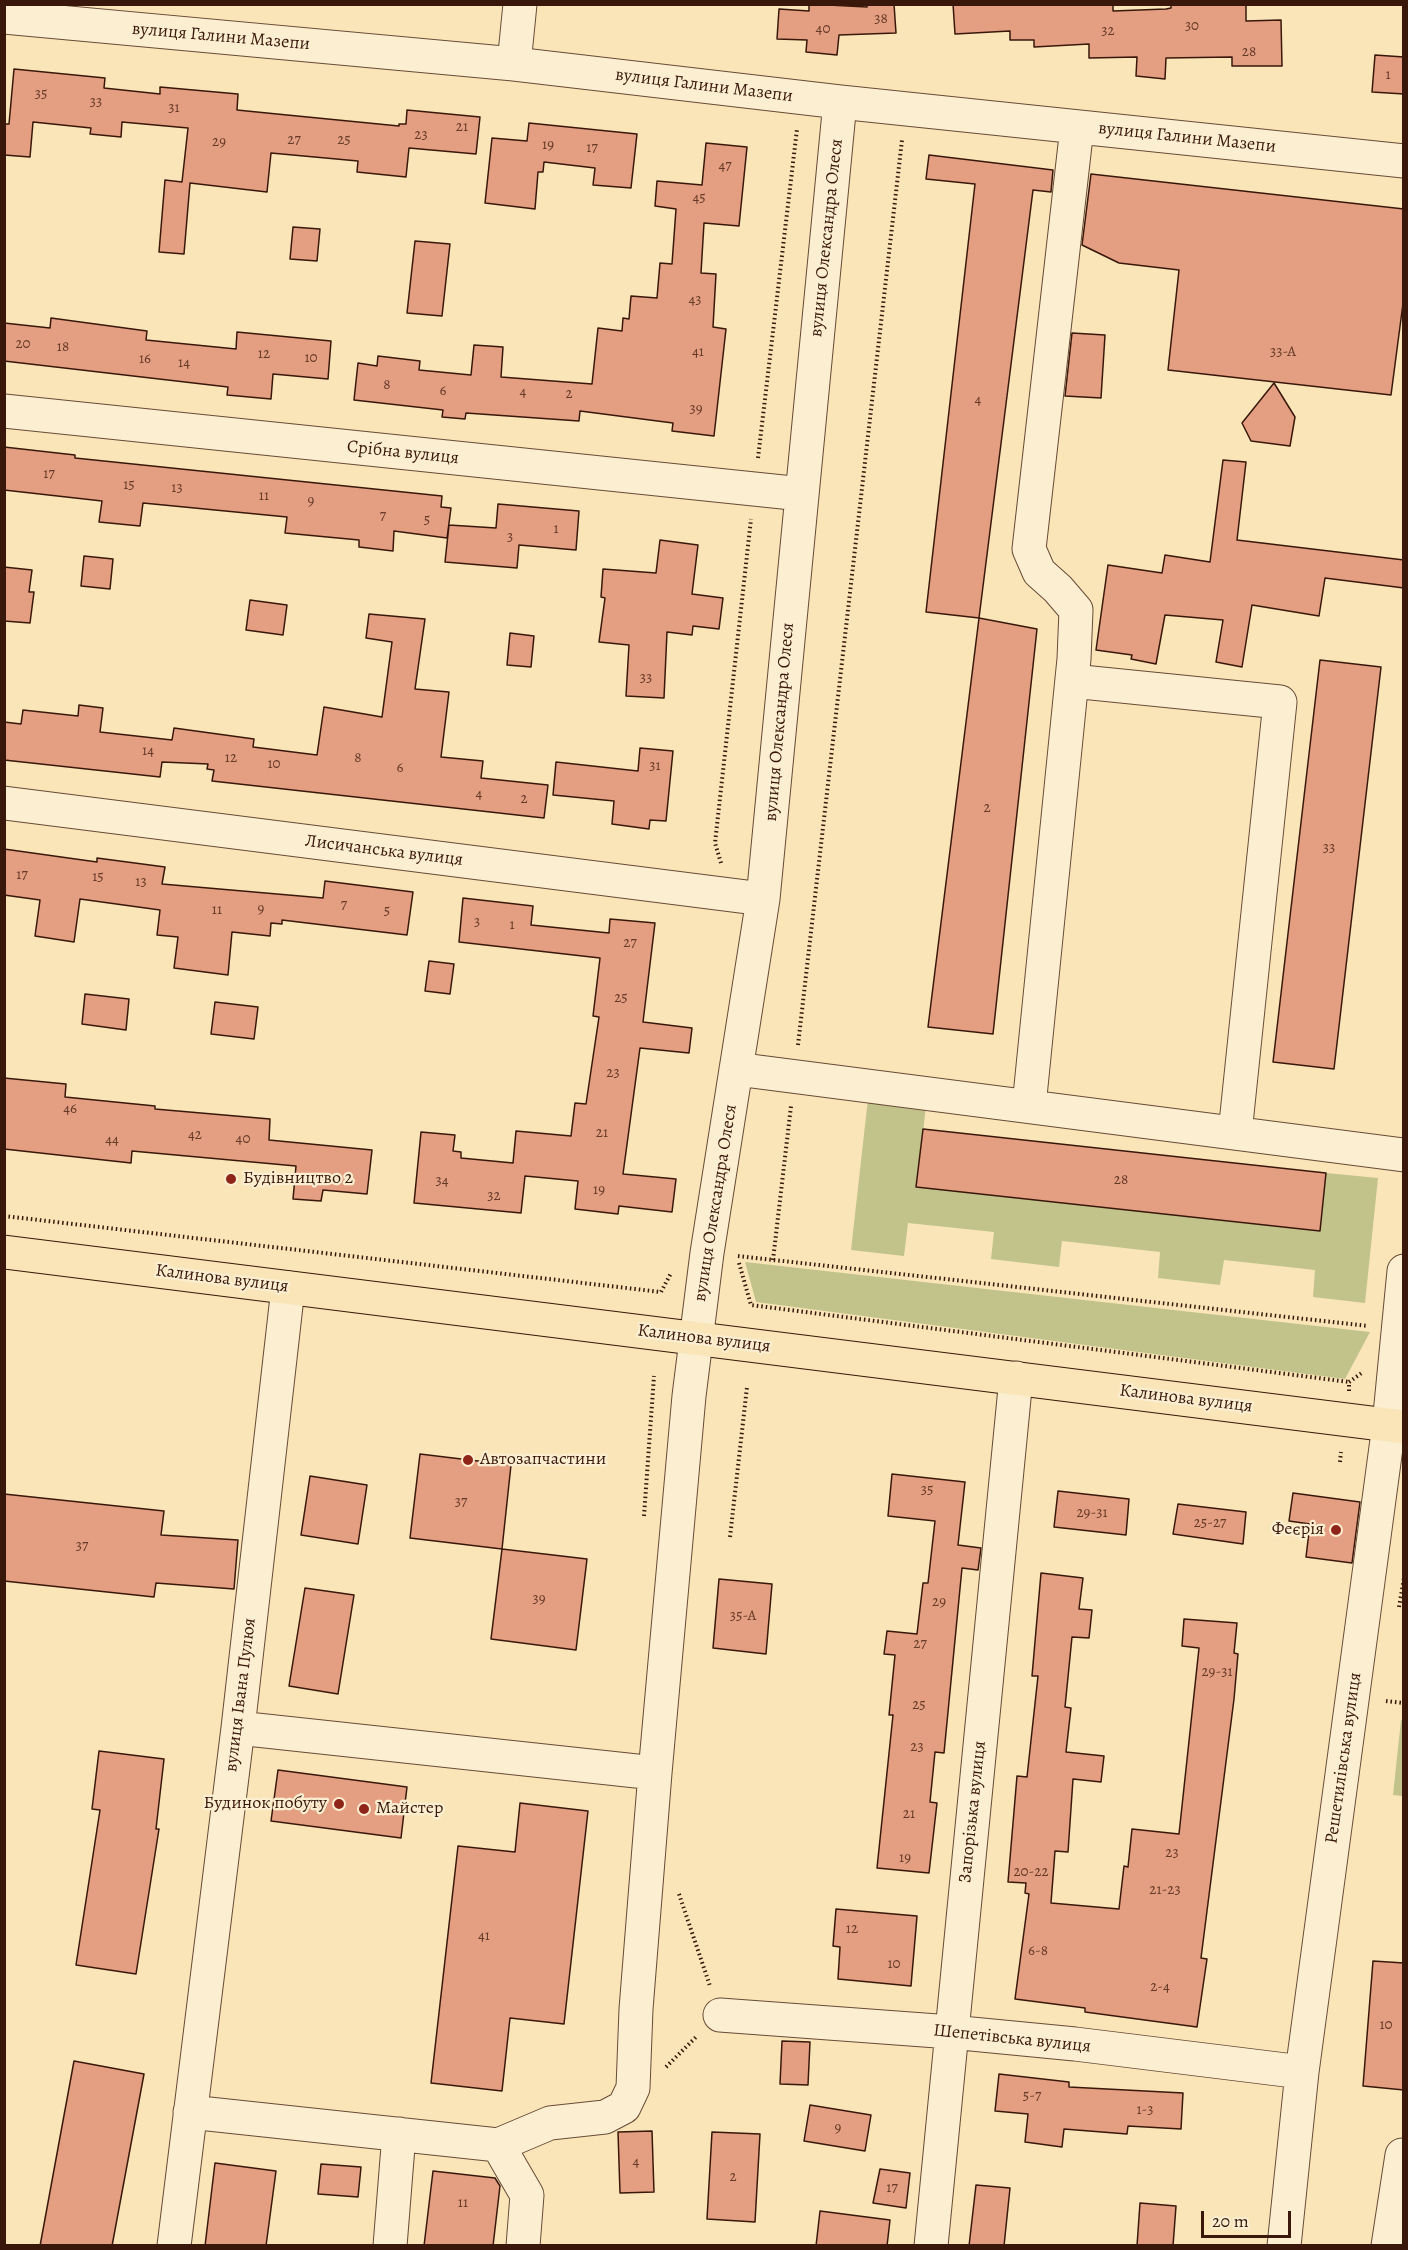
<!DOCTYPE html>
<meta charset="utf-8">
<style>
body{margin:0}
#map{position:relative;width:1408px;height:2250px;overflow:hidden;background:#f9e5b8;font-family:Alegreya,serif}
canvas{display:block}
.frame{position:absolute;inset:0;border:6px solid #39180b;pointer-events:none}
.scale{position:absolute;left:1201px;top:2211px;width:90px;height:27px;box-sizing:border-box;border:3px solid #39180b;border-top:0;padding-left:8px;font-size:18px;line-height:21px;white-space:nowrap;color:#39180b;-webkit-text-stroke:4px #fbeed1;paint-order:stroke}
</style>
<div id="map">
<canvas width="1408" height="2250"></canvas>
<div class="frame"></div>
<div class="scale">20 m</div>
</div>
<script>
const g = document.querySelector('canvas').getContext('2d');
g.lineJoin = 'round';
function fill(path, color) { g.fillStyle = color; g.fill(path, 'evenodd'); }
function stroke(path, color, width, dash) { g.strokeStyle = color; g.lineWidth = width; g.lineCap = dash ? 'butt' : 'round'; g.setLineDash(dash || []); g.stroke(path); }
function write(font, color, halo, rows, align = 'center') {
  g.font = font + ' Alegreya,serif'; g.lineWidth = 4.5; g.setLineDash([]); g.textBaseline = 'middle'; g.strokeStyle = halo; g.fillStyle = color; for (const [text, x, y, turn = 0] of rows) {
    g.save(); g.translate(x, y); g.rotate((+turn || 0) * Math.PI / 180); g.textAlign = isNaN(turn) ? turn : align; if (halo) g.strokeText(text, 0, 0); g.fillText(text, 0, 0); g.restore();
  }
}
fill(new Path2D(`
 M869 1090 927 1096 917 1187 1320 1231 1326 1173 1378 1178 1365 1303 1313 1297 1315 1270 1224 1260 1220 1285 1158 1278 1160 1252 1062 1241 1059 1267 991 1259 994 1232 908 1223 904 1256 851 1250Z
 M745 1262 1370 1332 1345 1379 756 1302Z
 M1401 1720 1404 1721 1403 1796 1393 1795Z`), '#c2c38b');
const building = new Path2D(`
 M809 4 867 7V4H894L896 33 839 35 837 55 806 52 807 40 777 39 779 9 809 11Z
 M953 4H1113V11L1166 9 1171 8V4H1246V21L1281 20 1282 66H1232V57L1166 58 1165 79 1136 76 1137 57 1089 58V44L1034 47V40H1010V31L955 34Z
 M1375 55 1404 57V94L1372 92Z
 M14 69 105 78 104 88 160 94V87L238 94 237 110 277 114 399 126V124H406L407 110 480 117 476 154 409 148 406 177 357 172 358 161 271 153 267 192 190 183 184 254 159 252 165 180 182 182 188 128 122 122 121 137 90 134 91 128 33 122 30 157 4 155V124H9Z
 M529 123 637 134 631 188 593 185 595 168 544 162 543 172H538L535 209 485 203 492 138 527 141Z
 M706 143 747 147 739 226 704 223 701 273 716 274 713 327 726 329 714 436 672 431 673 423 580 411 579 421 466 413 465 419 442 417 443 410 354 400 358 363 377 366 378 356 420 361 419 370 471 375 474 345 503 347 501 377 592 384 598 328 622 331 623 318 629 319 631 296 657 298 660 263 672 264 676 209 655 206 657 181 702 185Z
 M929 155 1053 170 1051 192 1033 190 979 618 926 612 975 184 926 179Z
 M1091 174 1404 209V296L1391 395 1168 370 1179 270 1119 263 1082 245Z
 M293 227 320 229 317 261 290 259Z
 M415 241 450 244 442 316 407 313Z
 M51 318 147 331 146 340 236 349 237 332 331 341 328 379 273 374 271 399 227 395 228 387 4 361V323L50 328Z
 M1072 333 1105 335 1101 398 1065 396Z
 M1274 383 1295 417 1290 446 1251 441 1242 423Z
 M4 447 75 455V458L442 496 441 507 451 508 447 538 394 531 393 551 359 547V540L285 533 287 517 143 503 140 526 99 522 102 501 4 490Z
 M1223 460 1246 462 1237 540 1404 560V588L1325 578 1319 616 1252 605 1242 667 1216 662 1223 620 1165 615 1156 664 1131 659 1132 655 1096 650 1108 565 1162 573 1165 555 1210 562Z
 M498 504 579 511 576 550 519 545 517 568 445 562 449 525 496 528Z
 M660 540 698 545 692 594 723 598 719 629 693 626 692 635 667 632 664 698 626 696 629 645 599 642 605 598 601 597 603 569 656 573Z
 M84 556 113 559 110 589 81 586Z
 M4 567 32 570 29 592H34L30 623 4 621Z
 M250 600 287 605 283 635 246 630Z
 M369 614 425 619 415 689 449 692 441 757 483 761 481 778 548 785 544 818 212 781 214 770 207 769 208 764 162 762 160 777 4 760V722L21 724 23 710 78 716 79 705 103 708 100 732 172 740 174 728 254 739 253 747 317 755 324 707 382 717 392 642 366 638Z
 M979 618 1037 629 993 1034 928 1027Z
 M510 633 534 636 531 667 507 665Z
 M1320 660 1381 667 1334 1069 1273 1062Z
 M640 748 673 751 666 821 650 820 649 829 612 824 614 801 553 795 556 762 638 771Z
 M4 849 97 862V858L165 867 162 884 323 898 325 881 413 892 407 935 282 920V924L271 923 270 936 232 932 228 975 174 968 178 937 157 935 160 910 80 899 74 942 35 936 40 900 4 895Z
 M463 898 533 906 531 925 609 933 610 919 655 923 643 1022 692 1028 689 1053 640 1048 623 1174 676 1179 672 1212 619 1206 618 1214 575 1209 578 1181 525 1176 521 1213 414 1203 421 1132 455 1135 453 1151 461 1152V1158L513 1163 516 1131 571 1136 575 1103 586 1104 599 1017 593 1016 600 958 459 942Z
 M429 961 454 964 450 994 425 991Z
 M85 994 129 999 126 1030 82 1024Z
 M215 1002 258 1007 254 1039 211 1034Z
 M4 1078 66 1084 65 1097 155 1106V1109L270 1119 269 1140 372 1150 367 1194 323 1190 321 1201 293 1199 296 1166 132 1151 131 1163 4 1149Z
 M923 1129 1326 1173 1320 1231 916 1187Z
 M420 1454 511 1465 502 1549 410 1538Z
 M892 1474 965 1482 958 1545 981 1548 978 1570 962 1568 944 1753 935 1752 930 1802 937 1803 929 1873 877 1868 893 1715H889L895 1655 884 1654 887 1631 917 1634 923 1583H928L935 1521 888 1516Z
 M310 1476 367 1485 358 1544 301 1535Z
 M1058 1491 1129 1499 1126 1535 1054 1527Z
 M1293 1493 1360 1502 1352 1563 1306 1557 1310 1524 1289 1521Z
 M4 1494 164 1511 161 1535 238 1540 234 1589 156 1583 154 1597 4 1581Z
 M1178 1504 1246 1512 1243 1544 1173 1534Z
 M502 1549 587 1559 576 1650 491 1639Z
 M1041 1573 1083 1578 1079 1609 1092 1610 1089 1638 1072 1637 1065 1707 1071 1708 1066 1752 1104 1756 1101 1782 1073 1779 1068 1852 1055 1851 1051 1903 1119 1909 1124 1866 1128 1867 1132 1829 1179 1834 1199 1648 1182 1646 1184 1619 1237 1623 1234 1653 1238 1654 1234 1699 1201 1958 1207 1959 1197 2027 1085 2012V2008L1015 1999 1029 1894 1025 1893 1026 1883 1008 1882 1017 1776 1027 1777 1038 1676H1032Z
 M719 1579 772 1584 766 1654 713 1648Z
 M305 1588 354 1595 338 1694 289 1686Z
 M99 1751 164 1759 156 1829H159L136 1974 76 1965 100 1810 92 1809Z
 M278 1770 407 1787 401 1838 271 1821Z
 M520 1803 588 1811 564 2024 510 2018 502 2091 431 2083 458 1846 515 1852Z
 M836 1909 917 1916 911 1986 838 1979 840 1947 833 1946Z
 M1373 1961 1404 1963V2090L1363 2086Z
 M782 2041 810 2042 808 2085 780 2084Z
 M74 2061 144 2074 112 2246H40Z
 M999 2074 1069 2082V2087L1183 2093 1181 2129 1128 2126 1127 2134 1064 2129 1062 2147 1025 2142 1028 2114 995 2111Z
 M810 2105 871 2115 865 2151 804 2141Z
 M652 2131 654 2192 620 2193 618 2132Z
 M712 2132 760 2134 755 2222 707 2219Z
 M215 2163 276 2171 266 2246H205Z
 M321 2164 361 2167 358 2197 318 2194Z
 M880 2169 910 2173 906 2208 873 2203Z
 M433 2171 495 2178 500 2186 493 2246H424Z
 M976 2185 1010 2188 1004 2246H969Z
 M1140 2203 1176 2206 1173 2246H1137Z
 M820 2211 890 2220 887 2246H816Z`);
fill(building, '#e49e81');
stroke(building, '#39180b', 1.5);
const minor = new Path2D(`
 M4 17 514 64 840 102 1404 161
 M514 64 520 4
 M4 411 802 494
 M1072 681 1280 702 1235 1133
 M4 803 763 899
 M736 1069 1404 1155
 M1029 1106 1074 659 1076 610 1058 589 1039 572 1029 549 1077 127
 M238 1728 655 1773
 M720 2015 951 2032 1075 2044 1302 2072
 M190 2112 498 2145 550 2123 605 2117 624 2107 633 2088 636 2009 655 1773 689 1396 707 1253 763 899 840 102
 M498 2145 527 2195 523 2246
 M174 2246 238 1728 288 1288
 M390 2246 399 2134
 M931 2246 1016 1378
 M1284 2246 1302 2072 1389 1425 1404 1271
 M1388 2246 1402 2155`);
const major = new Path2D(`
 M4 1252 1404 1427`);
stroke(minor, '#694b36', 35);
stroke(major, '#39180b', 35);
stroke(new Path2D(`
 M758 458 797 129
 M721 863 715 843 751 519
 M798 1045 902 140
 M4 1216 661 1292 671 1273
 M738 1256 1368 1326
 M773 1260 791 1106
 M739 1263 751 1305 1349 1382
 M1349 1391V1382L1363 1372
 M1340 1462 1341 1452
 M644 1516 654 1376
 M730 1537 747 1387
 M1399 1607 1404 1578
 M1386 1701 1404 1703
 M679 1894 710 1986
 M666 2067 697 2036`), '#39180b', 4, [1.5, 3]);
stroke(minor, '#fbeed1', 33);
stroke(major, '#f9e5b8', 33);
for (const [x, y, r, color] of [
 [231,1179,6,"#8f2418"],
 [468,1460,6,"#8f2418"],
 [1336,1530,6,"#8f2418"],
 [339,1804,6,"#8f2418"],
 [364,1809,6,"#8f2418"]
]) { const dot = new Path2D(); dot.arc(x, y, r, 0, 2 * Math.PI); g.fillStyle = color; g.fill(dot); stroke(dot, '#fbeed1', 2); }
write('15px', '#643a28', null, [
 ["38",881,19],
 ["30",1192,26],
 ["40",823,29],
 ["32",1108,31],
 ["28",1249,52],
 ["1",1388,75],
 ["35",41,94],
 ["33",96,102],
 ["31",174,108],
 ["21",462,127],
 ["23",421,135],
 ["27",294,140],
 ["25",344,140],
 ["29",219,142],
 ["19",548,145],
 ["17",592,148],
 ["47",725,166],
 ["45",699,198],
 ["43",695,300],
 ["20",23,344],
 ["18",63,347],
 ["41",698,352],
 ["33-А",1283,352],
 ["12",264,354],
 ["10",311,358],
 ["16",145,359],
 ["14",184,363],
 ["8",387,385],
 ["6",443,391],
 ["4",523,392],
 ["2",569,394],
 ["4",978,400],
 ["39",696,409],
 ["17",49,474],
 ["15",129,485],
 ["13",177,488],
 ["11",264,496],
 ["9",311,501],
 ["7",383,516],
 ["5",427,520],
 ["1",556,529],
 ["3",510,537],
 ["33",646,678],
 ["14",148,751],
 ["12",231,758],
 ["8",358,758],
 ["10",274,764],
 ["31",655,766],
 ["6",400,768],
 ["4",479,794],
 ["2",524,799],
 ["2",987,808],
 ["33",1329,848],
 ["17",22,875],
 ["15",98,877],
 ["13",141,882],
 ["7",344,905],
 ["9",261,909],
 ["11",217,910],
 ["5",387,911],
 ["3",477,922],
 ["1",512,925],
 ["27",630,943],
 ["25",621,998],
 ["23",613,1073],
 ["46",70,1109],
 ["21",602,1133],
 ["42",195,1135],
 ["40",243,1139],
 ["44",112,1140],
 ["28",1121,1180],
 ["34",442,1181],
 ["19",599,1190],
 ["32",494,1196],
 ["35",927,1490],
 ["37",461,1502],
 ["29-31",1092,1513],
 ["25-27",1210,1523],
 ["37",82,1546],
 ["39",539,1599],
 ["29",939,1602],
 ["35-А",743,1616],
 ["27",920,1644],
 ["29-31",1217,1672],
 ["25",919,1705],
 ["23",917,1747],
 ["21",909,1814],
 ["23",1172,1853],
 ["19",905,1858],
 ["20-22",1031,1872],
 ["21-23",1165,1890],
 ["12",852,1929],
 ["41",484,1936],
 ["6-8",1038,1951],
 ["10",894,1964],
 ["2-4",1160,1987],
 ["10",1386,2025],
 ["5-7",1032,2096],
 ["1-3",1145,2110],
 ["9",838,2128],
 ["4",636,2162],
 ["2",733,2177],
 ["17",892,2188],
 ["11",463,2203]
]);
write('18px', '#39180b', '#fbeed1', [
 ["вулиця Галини Мазепи",221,37,5],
 ["вулиця Галини Мазепи",704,86,7],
 ["вулиця Галини Мазепи",1187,138,6],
 ["вулиця Олександра Олеся",827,238,-84],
 ["Срібна вулиця",403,453,6],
 ["вулиця Олександра Олеся",780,722,-85],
 ["Лисичанська вулиця",384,851,7],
 ["вулиця Олександра Олеся",716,1203,-81],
 ["Калинова вулиця",222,1279,7],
 ["Калинова вулиця",704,1339,7],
 ["Калинова вулиця",1186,1399,7],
 ["вулиця Івана Пулюя",241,1695,-83],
 ["Решетилівська вулиця",1344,1758,-82],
 ["Запорізька вулиця",973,1812,-84],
 ["Шепетівська вулиця",1012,2039,6]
]);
write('18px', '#39180b', '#fbeed1', [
 ["Будівництво 2",243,1179],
 ["Автозапчастини",480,1460],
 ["Феєрія",1324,1530,"right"],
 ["Будинок побуту",327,1804,"right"],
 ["Майстер",376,1809]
], 'left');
</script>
